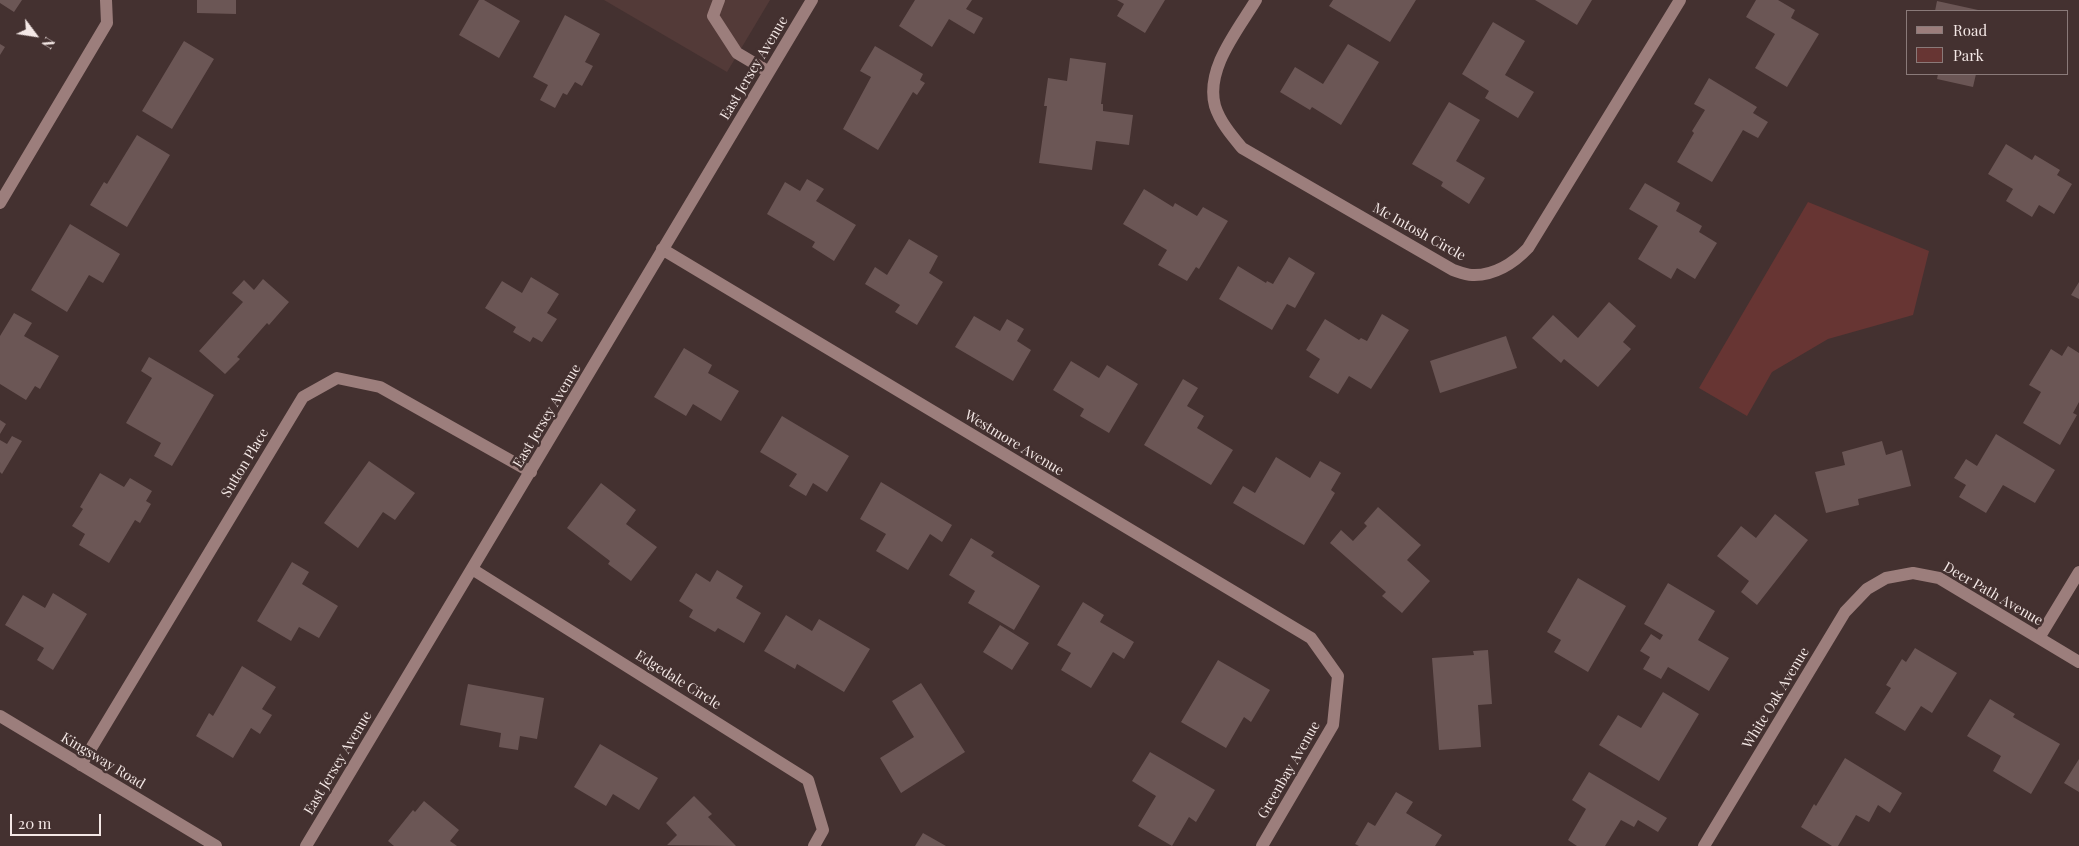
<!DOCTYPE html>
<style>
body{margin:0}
#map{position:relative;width:2079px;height:846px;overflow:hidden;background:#443130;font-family:"Playfair Display",serif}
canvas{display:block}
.legend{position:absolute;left:1906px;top:10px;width:162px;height:65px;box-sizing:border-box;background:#443130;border:1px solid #8a7a79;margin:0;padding:6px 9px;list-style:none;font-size:15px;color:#f4e8e6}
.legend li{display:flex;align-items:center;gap:10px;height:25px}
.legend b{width:25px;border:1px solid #8a7a79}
.north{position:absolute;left:10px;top:10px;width:50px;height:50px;-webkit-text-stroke:4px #443130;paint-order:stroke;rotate:121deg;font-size:14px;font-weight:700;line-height:20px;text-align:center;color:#f4e8e6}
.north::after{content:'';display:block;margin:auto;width:18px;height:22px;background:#f4e8e6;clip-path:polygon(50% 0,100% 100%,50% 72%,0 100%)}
.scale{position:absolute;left:10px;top:814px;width:91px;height:22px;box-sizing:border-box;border:2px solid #f4e8e6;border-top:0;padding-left:6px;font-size:15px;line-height:18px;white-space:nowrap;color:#f4e8e6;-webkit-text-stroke:4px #443130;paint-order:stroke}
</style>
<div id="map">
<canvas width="2079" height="846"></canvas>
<ul class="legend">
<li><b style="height:6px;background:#9c7e7c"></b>Road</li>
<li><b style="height:14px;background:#673533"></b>Park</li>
</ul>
<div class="north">N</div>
<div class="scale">20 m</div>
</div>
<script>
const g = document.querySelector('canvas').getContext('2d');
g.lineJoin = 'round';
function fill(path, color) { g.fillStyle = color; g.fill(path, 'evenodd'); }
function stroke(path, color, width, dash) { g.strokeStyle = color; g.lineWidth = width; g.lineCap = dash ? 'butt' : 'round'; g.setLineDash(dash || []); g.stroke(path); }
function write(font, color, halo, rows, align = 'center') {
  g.font = font + ' "Playfair Display",serif'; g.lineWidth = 5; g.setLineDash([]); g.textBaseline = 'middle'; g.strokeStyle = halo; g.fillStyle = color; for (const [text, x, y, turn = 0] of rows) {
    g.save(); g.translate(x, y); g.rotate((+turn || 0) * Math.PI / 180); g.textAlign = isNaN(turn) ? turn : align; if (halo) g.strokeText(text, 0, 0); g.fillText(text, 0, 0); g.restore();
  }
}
fill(new Path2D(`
 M604 0H770L727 72Z`), '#533a38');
fill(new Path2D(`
 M1808 202 1929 251 1913 315 1828 339 1772 372 1747 416 1699 388Z`), '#673533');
fill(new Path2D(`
 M0 0H22L14 12 0 3Z
 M197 0H236V14L197 13Z
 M479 0H484L520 21 499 58 459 35Z
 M915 0H972L966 9 983 18 974 34 949 19 932 47 899 26Z
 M1117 0H1165L1145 33 1117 16 1124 4Z
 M1333 0H1416L1390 42 1329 6Z
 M1535 0H1592L1577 25Z
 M1756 0H1778L1795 10 1791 18 1819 34 1787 87 1755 68 1775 34 1746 17Z
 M1937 1 1978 10 1977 11H1935Z
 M565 15 600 34 585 62 593 66 582 86 575 82 567 95 563 93 555 108 540 100 548 85 533 77Z
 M1493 22 1525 41 1505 75 1534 92 1518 118 1485 98 1489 91 1462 74Z
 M184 41 214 59 172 129 142 111Z
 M0 44 5 47 0 55Z
 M1348 44 1379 62 1341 125 1312 107 1310 110 1280 92 1295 67 1323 84Z
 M875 46 923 74 920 80 925 83 917 95 913 92 878 150 843 129 871 77 860 71Z
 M1070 58 1106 63 1101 104H1103V111L1133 115 1129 145 1096 141 1092 170 1039 163 1047 106H1044L1048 78 1067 81Z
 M1938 74H1976L1973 87 1937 79Z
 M1709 78 1757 107 1753 113 1768 122 1758 138 1743 130 1712 182 1677 162 1694 133 1692 131 1705 110 1694 104Z
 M1449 102 1480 120 1456 161 1485 178 1469 204 1441 186 1443 182 1412 164Z
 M137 135 170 155 127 227 90 205 104 182 107 184Z
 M2006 144 2032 160 2035 155 2060 170 2057 175 2072 184 2054 214 2039 205 2032 217 2006 201 2013 189 1988 174Z
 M807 179 824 189 816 201 856 225 834 261 812 247 815 242 767 214 785 182 800 191Z
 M1645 183 1680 203 1676 211 1702 226 1699 232 1717 243 1695 279 1677 268 1671 279 1638 259 1658 226 1629 209Z
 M1144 189 1173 207 1175 203 1197 216 1203 207 1228 221 1199 269 1196 267 1187 281 1158 265 1167 250 1123 224Z
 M70 224 120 254 103 283 89 275 67 312 31 290Z
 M909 239 938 256 929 273 943 282 917 325 895 312 900 305 865 284 875 267 887 275Z
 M1289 257 1315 273 1295 308 1287 304 1272 330 1219 299 1238 266 1266 283 1267 281 1273 284Z
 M531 277 559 294 547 313 557 319 542 342 533 337 530 342 513 332 516 327 485 308 502 281 522 293Z
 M263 279 289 302 269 325 267 323 237 357 240 359 225 374 199 351 243 302 232 293 244 280 254 290Z
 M2079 282V299L2071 295Z
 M1609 302 1636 326 1623 342 1631 349 1598 387 1564 359 1561 363 1532 338 1553 315 1578 338Z
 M14 313 32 323 24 336 59 356 40 389 35 386 26 400 0 384V336Z
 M1382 314 1409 330 1371 389 1349 376 1338 394 1309 377 1320 359 1306 350 1325 319 1359 340 1361 338 1367 341Z
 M974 316 1000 331 1007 319 1024 329 1017 341 1031 350 1013 381 955 347Z
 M1506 336 1517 368 1440 393 1430 361Z
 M2068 346 2079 353V402L2073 413 2077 415 2060 445 2023 423 2041 392 2029 385 2051 349 2062 356Z
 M684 348 712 365 708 373 739 391 721 421 693 404 686 416 654 397Z
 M149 357 214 395 172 466 154 456 161 443 126 423 152 378 141 371Z
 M1071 361 1099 378 1107 365 1138 384 1109 433 1080 416 1084 409 1053 390Z
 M1183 379 1198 388 1187 406 1204 416 1197 428 1233 450 1211 485 1144 445Z
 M782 416 849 456 827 492 813 483 806 496 789 486 797 474 760 452Z
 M0 420 6 424 0 434Z
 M1996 434 2055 470 2035 503 2003 485 1986 513 1959 497 1966 485 1954 478 1966 459 1977 466Z
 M12 436 22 441 2 474 0 472V440L7 444Z
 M1882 441 1886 455 1902 450 1911 486 1858 499 1859 505 1826 513 1815 472 1845 465 1842 452Z
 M1276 457 1310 478 1320 461 1341 473 1331 490 1335 493 1304 545 1233 503 1243 486 1255 493Z
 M369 461 415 493 395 520 383 512 358 548 324 523Z
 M100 473 124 487 130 478 152 491 146 501 151 504 140 523 135 520 109 563 79 545 85 534 72 526 83 509 80 507Z
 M881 482 952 525 942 542 930 534 908 570 876 551 886 534 860 519Z
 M601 483 636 510 626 524 657 547 631 581 608 564 610 561 567 528Z
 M1378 507 1421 545 1407 560 1430 581 1402 613 1382 596 1386 592 1330 543 1341 530 1353 541 1367 526 1364 523Z
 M1775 514 1808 540 1757 605 1741 592 1749 581 1717 556 1741 526 1756 538Z
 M971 538 994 552 991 556 1040 586 1014 630 968 603 975 591 949 575Z
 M292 562 309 572 302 584 338 606 319 638 299 627 291 641 257 621Z
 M717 570 743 586 736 598 761 613 744 643 718 628 715 632 689 617 693 610 679 601 696 573 710 582Z
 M1578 578 1626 606 1588 672 1554 652 1561 640 1547 632Z
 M1668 583 1715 611 1698 640 1729 658 1709 691 1668 667 1661 679 1643 669 1650 657 1640 651 1651 634 1660 640 1663 635 1644 624Z
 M53 593 87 614 53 670 37 660 44 648 5 625 23 595 45 608Z
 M1083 602 1104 615 1100 622 1134 642 1124 659 1113 652 1091 688 1061 670 1071 653 1057 645Z
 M786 615 812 631 819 619 870 649 844 692 797 664 795 669 764 651Z
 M1000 625 1029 643 1012 670 983 652Z
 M1915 648 1957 673 1932 713 1921 706 1905 731 1875 713 1891 688 1886 685 1902 659 1906 662Z
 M1488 650 1492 704 1478 705 1481 747 1439 750 1432 658 1474 655 1473 651Z
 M1218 660 1270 690 1251 722 1244 717 1226 748 1181 722Z
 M242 666 276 687 262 709 272 715 260 734 251 728 233 758 196 736 209 713 213 716Z
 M921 683 965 752 901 793 880 758 914 737 892 701Z
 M468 684 544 698 537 739 520 736 518 750 499 747 501 733 460 725Z
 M1663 692 1699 714 1659 781 1599 745 1618 715 1641 728Z
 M1990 699 2015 714 2013 717 2060 744 2031 794 1993 771 2001 756 1967 736Z
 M600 744 658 778 639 810 613 794 606 806 574 787Z
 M1150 752 1215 790 1196 822 1189 817 1172 846 1138 826 1156 796 1132 781Z
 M1845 758 1902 793 1890 813 1878 805 1869 822 1856 815 1838 846H1832L1801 827 1814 804 1816 806Z
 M2079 759V792L2064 783Z
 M1589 772 1667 818 1658 832 1638 820 1634 827 1621 820 1605 846H1577L1568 840 1586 809 1572 800Z
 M1396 792 1413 802 1406 813 1442 835 1435 846H1359L1355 844 1368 822 1375 826Z
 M694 796 712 814 708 817 736 846 667 845 677 835 666 823Z
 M424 801 459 830 450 841 457 846H394L388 841 413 810 415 812Z
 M923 833 946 846H915Z`), '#6b5655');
stroke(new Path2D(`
 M719 0 713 16 737 53 769 72
 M1256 0C1238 30 1205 69 1215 106 1220 122 1232 136 1242 148L1453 270C1459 272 1466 275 1472 275 1494 276 1514 263 1528 248L1680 0
 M0 203 107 23 106 0
 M662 249 1311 638 1338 676 1333 725 1262 846
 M472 569 808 780 823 830 814 846
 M2039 638 2079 572
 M0 716 216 846
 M81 765 303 397 337 378 380 387 531 472
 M306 846 812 0
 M1704 846 1845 612 1867 589 1886 578 1913 573 1939 578 2079 662`), '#9c7e7c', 12);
write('14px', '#f4e8e6', '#443130', [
 ["East Jersey Avenue",754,68,-59],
 ["Mc Intosh Circle",1419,232,29],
 ["East Jersey Avenue",547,416,-59],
 ["Westmore Avenue",1014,443,31],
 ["Sutton Place",245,463,-59],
 ["Deer Path Avenue",1993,594,30],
 ["Edgedale Circle",678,680,32],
 ["White Oak Avenue",1776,698,-59],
 ["Kingsway Road",103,761,31],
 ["East Jersey Avenue",338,763,-59],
 ["Greenbay Avenue",1289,770,-60]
]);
</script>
